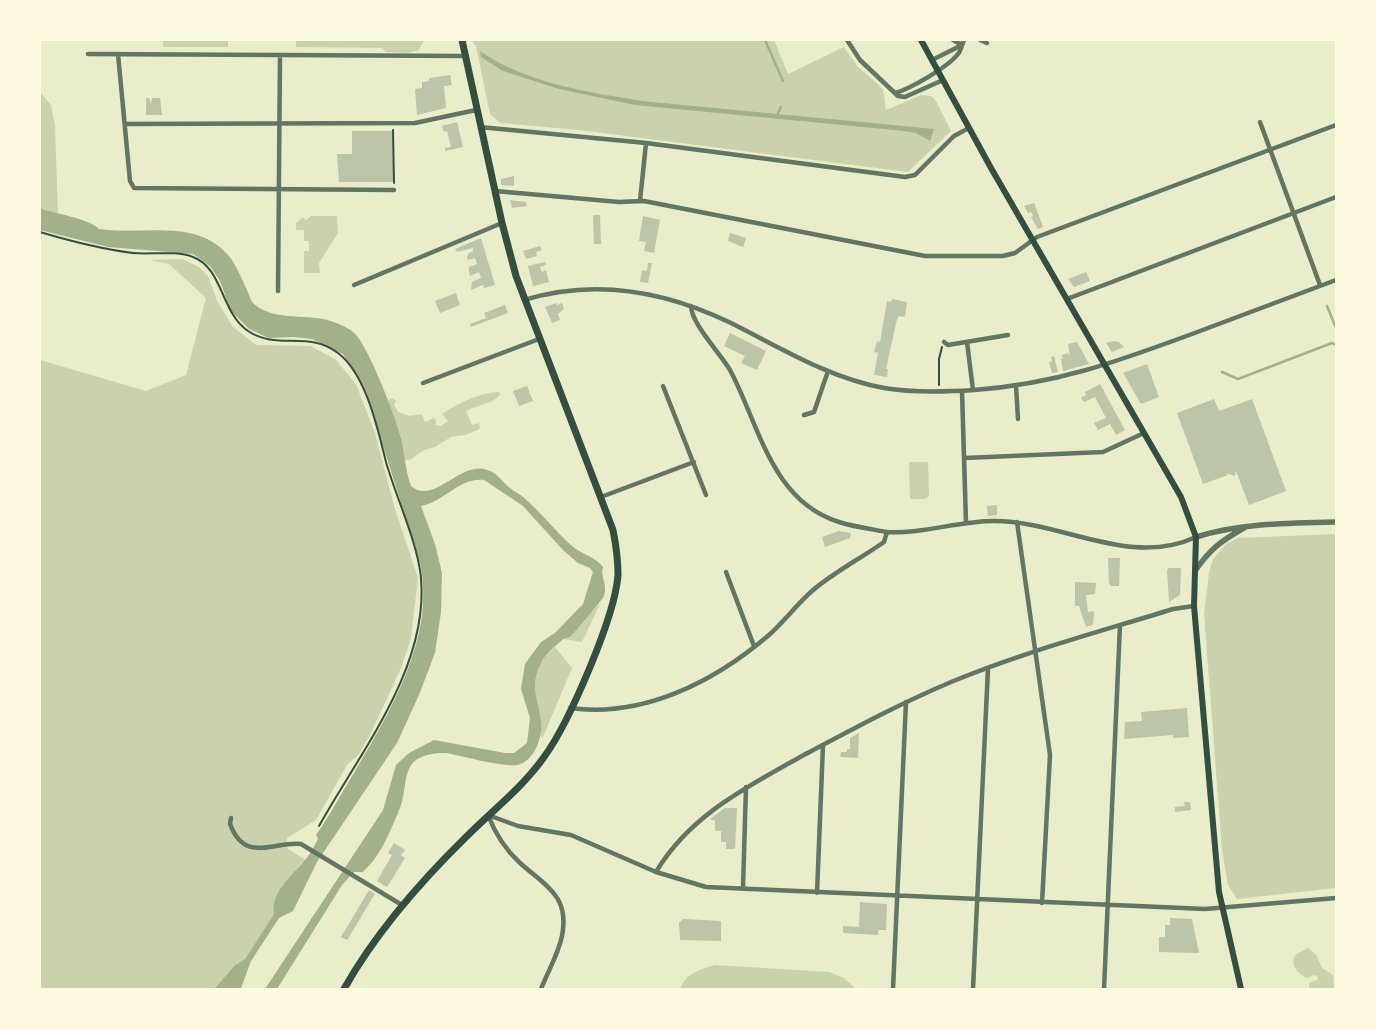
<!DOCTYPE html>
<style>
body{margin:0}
#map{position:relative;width:1376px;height:1029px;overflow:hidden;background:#e9edc9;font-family:Manrope,sans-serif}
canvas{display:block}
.frame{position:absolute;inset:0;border:41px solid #fefae0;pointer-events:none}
</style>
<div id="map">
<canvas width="1376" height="1029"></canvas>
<div class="frame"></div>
</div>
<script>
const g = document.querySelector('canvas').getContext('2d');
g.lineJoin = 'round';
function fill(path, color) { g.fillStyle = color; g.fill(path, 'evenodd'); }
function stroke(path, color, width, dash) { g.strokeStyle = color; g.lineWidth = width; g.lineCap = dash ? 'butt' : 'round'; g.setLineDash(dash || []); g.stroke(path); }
fill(new Path2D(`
 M163 40H228V47H163Z
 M296 40H424L419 50 408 53 386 52 382 48 296 47Z
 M471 40H774L788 74 844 47 858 67 879 85 883 90 886 110 921 95 931 96 936 101 951 131 908 172 579 130 500 123 490 114 476 46Z
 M40 92 51 105 55 126 58 215 40 208Z
 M311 216H337L338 233 319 263 320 273H304V251H309V241H304V230H296V223L303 217 306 220Z
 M182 259 199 267 208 276 217 301 233 327 256 345 311 346 336 360 356 384 375 433 394 506 418 578 411 638 401 668 370 735 359 754 347 765 316 820 287 838 288 849 306 860 299 866 274 914 245 959 235 965 214 989H40V360L146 391 186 375 206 298 169 264 150 260Z
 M499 392 500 395C491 405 478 404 466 411L472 425 479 423 480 429 465 435 451 437 435 447 424 450 410 460H404L400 435 388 400 392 398 396 401 394 405 398 412 410 416 422 414 425 422 434 418 436 420V425L441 426 448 421 442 414C458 403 479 393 499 392Z
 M909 462H928L929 496 925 499H910Z
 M1336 534V888L1237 899 1228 885 1222 850 1204 614 1209 573 1213 559 1226 544 1238 538Z
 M600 604 582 642 563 639C578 633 586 614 600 604Z
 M555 647 572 668 543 737H541C542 710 526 683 544 658 547 654 552 651 555 647Z
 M1308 948 1317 956 1322 968 1333 975 1334 989H1309V983L1317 980 1318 977 1315 975 1306 978C1298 972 1290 967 1295 955Z
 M715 965 829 972 844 978 856 989H680C686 973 699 970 715 965Z`), '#cad2ad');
fill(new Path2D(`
 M480 51C526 83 587 92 642 101L934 129 930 141 916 133 904 131 635 105 559 89 503 71 481 57Z
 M40 208C57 215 86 217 99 229 144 236 200 216 232 260 240 273 246 288 252 302 270 321 304 314 328 320 334 322 347 327 352 331 367 341 396 418 401 438 405 454 405 470 411 486 433 505 458 464 484 469 498 472 501 481 511 489 515 492 520 494 523 497 541 512 555 531 572 546 581 554 596 557 603 567 600 576 608 585 604 596 603 599 574 633 571 636 568 638 563 638 561 641 554 647 544 656 541 663 529 687 539 700 541 722 543 737 534 762 517 765 502 767 462 756 446 753 394 753 412 785 398 813 391 829 384 847 373 861 370 865 366 868 363 872H354L342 885 277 989H265L383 810 396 765 409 753 434 740 505 753H514L527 743 530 718 521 689 525 664 541 642 555 633 583 604 593 572 590 568 578 563 563 550 523 506 484 480C460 477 444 502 421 506L435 544 442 573 441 612 435 653 419 695 397 743 317 862 293 911 279 918 251 961 241 988 214 989 235 965 245 959 274 914C270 892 293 875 305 860 310 855 314 846 318 839L316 835C330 815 341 794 354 773 390 711 436 638 420 563L366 392 343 354 312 339 293 337 269 338 249 329 231 311 220 281 210 266 193 254 108 247 40 230Z`), '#a3b18a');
stroke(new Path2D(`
 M765 40 783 81
 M776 117 781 107
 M1327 306 1336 328
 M1222 372 1238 379 1332 343 1336 345`), '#a3b18a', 2.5);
fill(new Path2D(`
 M450 75 452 85 444 86 446 108 417 115 415 89 422 88V82L429 81V78Z
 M146 98H149L151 104 152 98H160L162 115H146Z
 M457 122 463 147 445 151V148L451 147 447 131 444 132 442 126Z
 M352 131H393V182H339L337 154H352Z
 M514 176V186L501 185V179Z
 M510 200 526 202 527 206 512 208Z
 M1034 203 1043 227 1038 229 1031 217 1033 216 1031 212 1028 213 1024 206Z
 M593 215H600L601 244H594Z
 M643 216 660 220 654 253 644 251 646 242 639 241Z
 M730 233 746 238 743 247 728 241Z
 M481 238 495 285 484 288 483 285 471 290 472 282 481 278 479 272 470 276 469 271V267L477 264 475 258 468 260 467 257 468 254 473 251V248L457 252 455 249Z
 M540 246 542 250 536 252 537 256 526 259 523 251Z
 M545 262 546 265 540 267 542 272 546 270 549 282 533 286 528 266Z
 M648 263H652L648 283 640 282 642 270 647 271Z
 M1086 272 1090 281 1074 287 1068 279Z
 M456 293 460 305 440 313 435 301Z
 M892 299 907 302 905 317 899 316 897 319 886 369H888L887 377 874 375 878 353 874 352 877 341 880 342 887 301 891 302Z
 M556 303 557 305 562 303 564 309 558 314 560 320 552 323 545 307Z
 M505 305 508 313 471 327 470 324 486 318 484 313Z
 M730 333 766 351 757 370 741 363 745 356 724 346Z
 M1114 341 1119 342 1124 347 1112 352 1106 343Z
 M1077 342 1089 364 1063 371 1061 359H1063L1062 355 1068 353 1070 357 1068 344Z
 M1054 356 1058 372 1052 373 1049 362H1052L1051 357Z
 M1147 364 1159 397 1141 404 1123 373Z
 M1100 384 1125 430 1116 435 1110 424 1098 430 1094 423 1106 418 1095 397 1084 402 1081 398 1086 395 1085 392Z
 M527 386 533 401 519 406 513 391Z
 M1214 399 1219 411 1252 399 1286 491 1249 505 1236 471 1235 476 1226 473 1228 475 1203 484 1177 413Z
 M997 505V515L988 516 987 506Z
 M839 531 851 533 850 538 825 547 822 537Z
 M1108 558H1120L1119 586H1111L1109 583Z
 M1169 568H1181L1180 595 1169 602 1167 570Z
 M1075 582 1096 583 1095 594 1086 595 1088 612 1094 611 1093 625 1086 627 1079 606H1075Z
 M1187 708 1189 737 1173 738V735L1124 739 1125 722 1142 721 1141 712Z
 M859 733 858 758 840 757 841 752H847V749H850V738Z
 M1184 802H1190L1191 810 1175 812V807L1185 806Z
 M725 808H737L735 849H726V842H721V831H715V821L710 819Z
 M394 843 405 850 401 855 405 858 387 887 377 881 392 855 388 853Z
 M369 890 375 894 347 940 341 937Z
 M860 902 887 904 886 930H878V935L843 933V926L859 927Z
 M1170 918 1192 919 1199 953 1159 952V937H1165V925H1170Z
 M683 919 721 921V941L680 940 679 923Z`), '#bcc5a7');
stroke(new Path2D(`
 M393 130 394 183
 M40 232C70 241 101 249 133 253 151 255 175 250 193 257 223 268 221 313 248 331 278 351 308 330 338 353 366 374 378 430 386 462 396 497 418 544 421 578 429 668 360 752 319 826
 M939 385V359L942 347`), '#344e41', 2);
stroke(new Path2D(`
 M847 40 860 60 898 96 905 97 943 80
 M953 40 962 45
 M980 40 987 43
 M88 54 465 56
 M118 54 130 181 134 188 394 190
 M932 60 962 45
 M895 93C910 89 948 67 958 54 961 51 962 44 964 40
 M1260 122 1320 285
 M125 124 415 123 476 110
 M480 127 646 143 905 177 915 175 954 136 969 128
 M495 191 619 202 644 201 925 256H1003L1015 253 1037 237 1336 125
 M640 201 646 143
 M354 285 502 223
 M278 291 280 55
 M1067 299 1336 197
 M524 300C596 278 665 291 731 323 781 348 829 378 884 388 914 393 944 392 974 390 1056 384 1116 362 1192 334 1240 316 1288 298 1336 280
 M691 306C691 323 720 353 730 370 759 424 771 501 839 522 855 527 871 529 887 532
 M944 342 948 345 1008 335
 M967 342 973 390
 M423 383 539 339
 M663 386 706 495
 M1016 386 1018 419
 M962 391 966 523
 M804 415 814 412 828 371
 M965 458 1103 452 1144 433
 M601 497 694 462
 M1017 522 1050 755 1042 903
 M726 572 754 646
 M570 708C643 718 714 682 769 635 784 622 796 605 812 591 834 572 860 559 884 542L887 532C923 534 958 521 994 521 1063 521 1129 568 1196 537
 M488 815 518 826 571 835 656 872 706 887 1205 909 1336 898
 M488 815C495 833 505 849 519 862 545 886 570 895 562 936 558 955 548 971 541 989
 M231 818 230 824C245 864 273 841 301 844L402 905
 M656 872C690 815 747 787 802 756 851 730 899 704 951 682 1023 652 1099 632 1173 609L1194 606
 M743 888 746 787
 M817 893 823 745
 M893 989 906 702
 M973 989 988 668
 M1104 989 1120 625`), '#617663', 4.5);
stroke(new Path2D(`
 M1196 537C1241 523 1289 523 1336 522
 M1195 571C1210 549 1221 541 1244 528`), '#617663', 5.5);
stroke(new Path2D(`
 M921 40 991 168 1181 497 1196 537 1194 606 1219 892 1241 989`), '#344e41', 6);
stroke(new Path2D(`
 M344 989C376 932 420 882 467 836 493 810 523 787 544 757 569 723 615 617 618 575 618 560 616 545 613 530L516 276 502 223 462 40`), '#344e41', 7);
</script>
